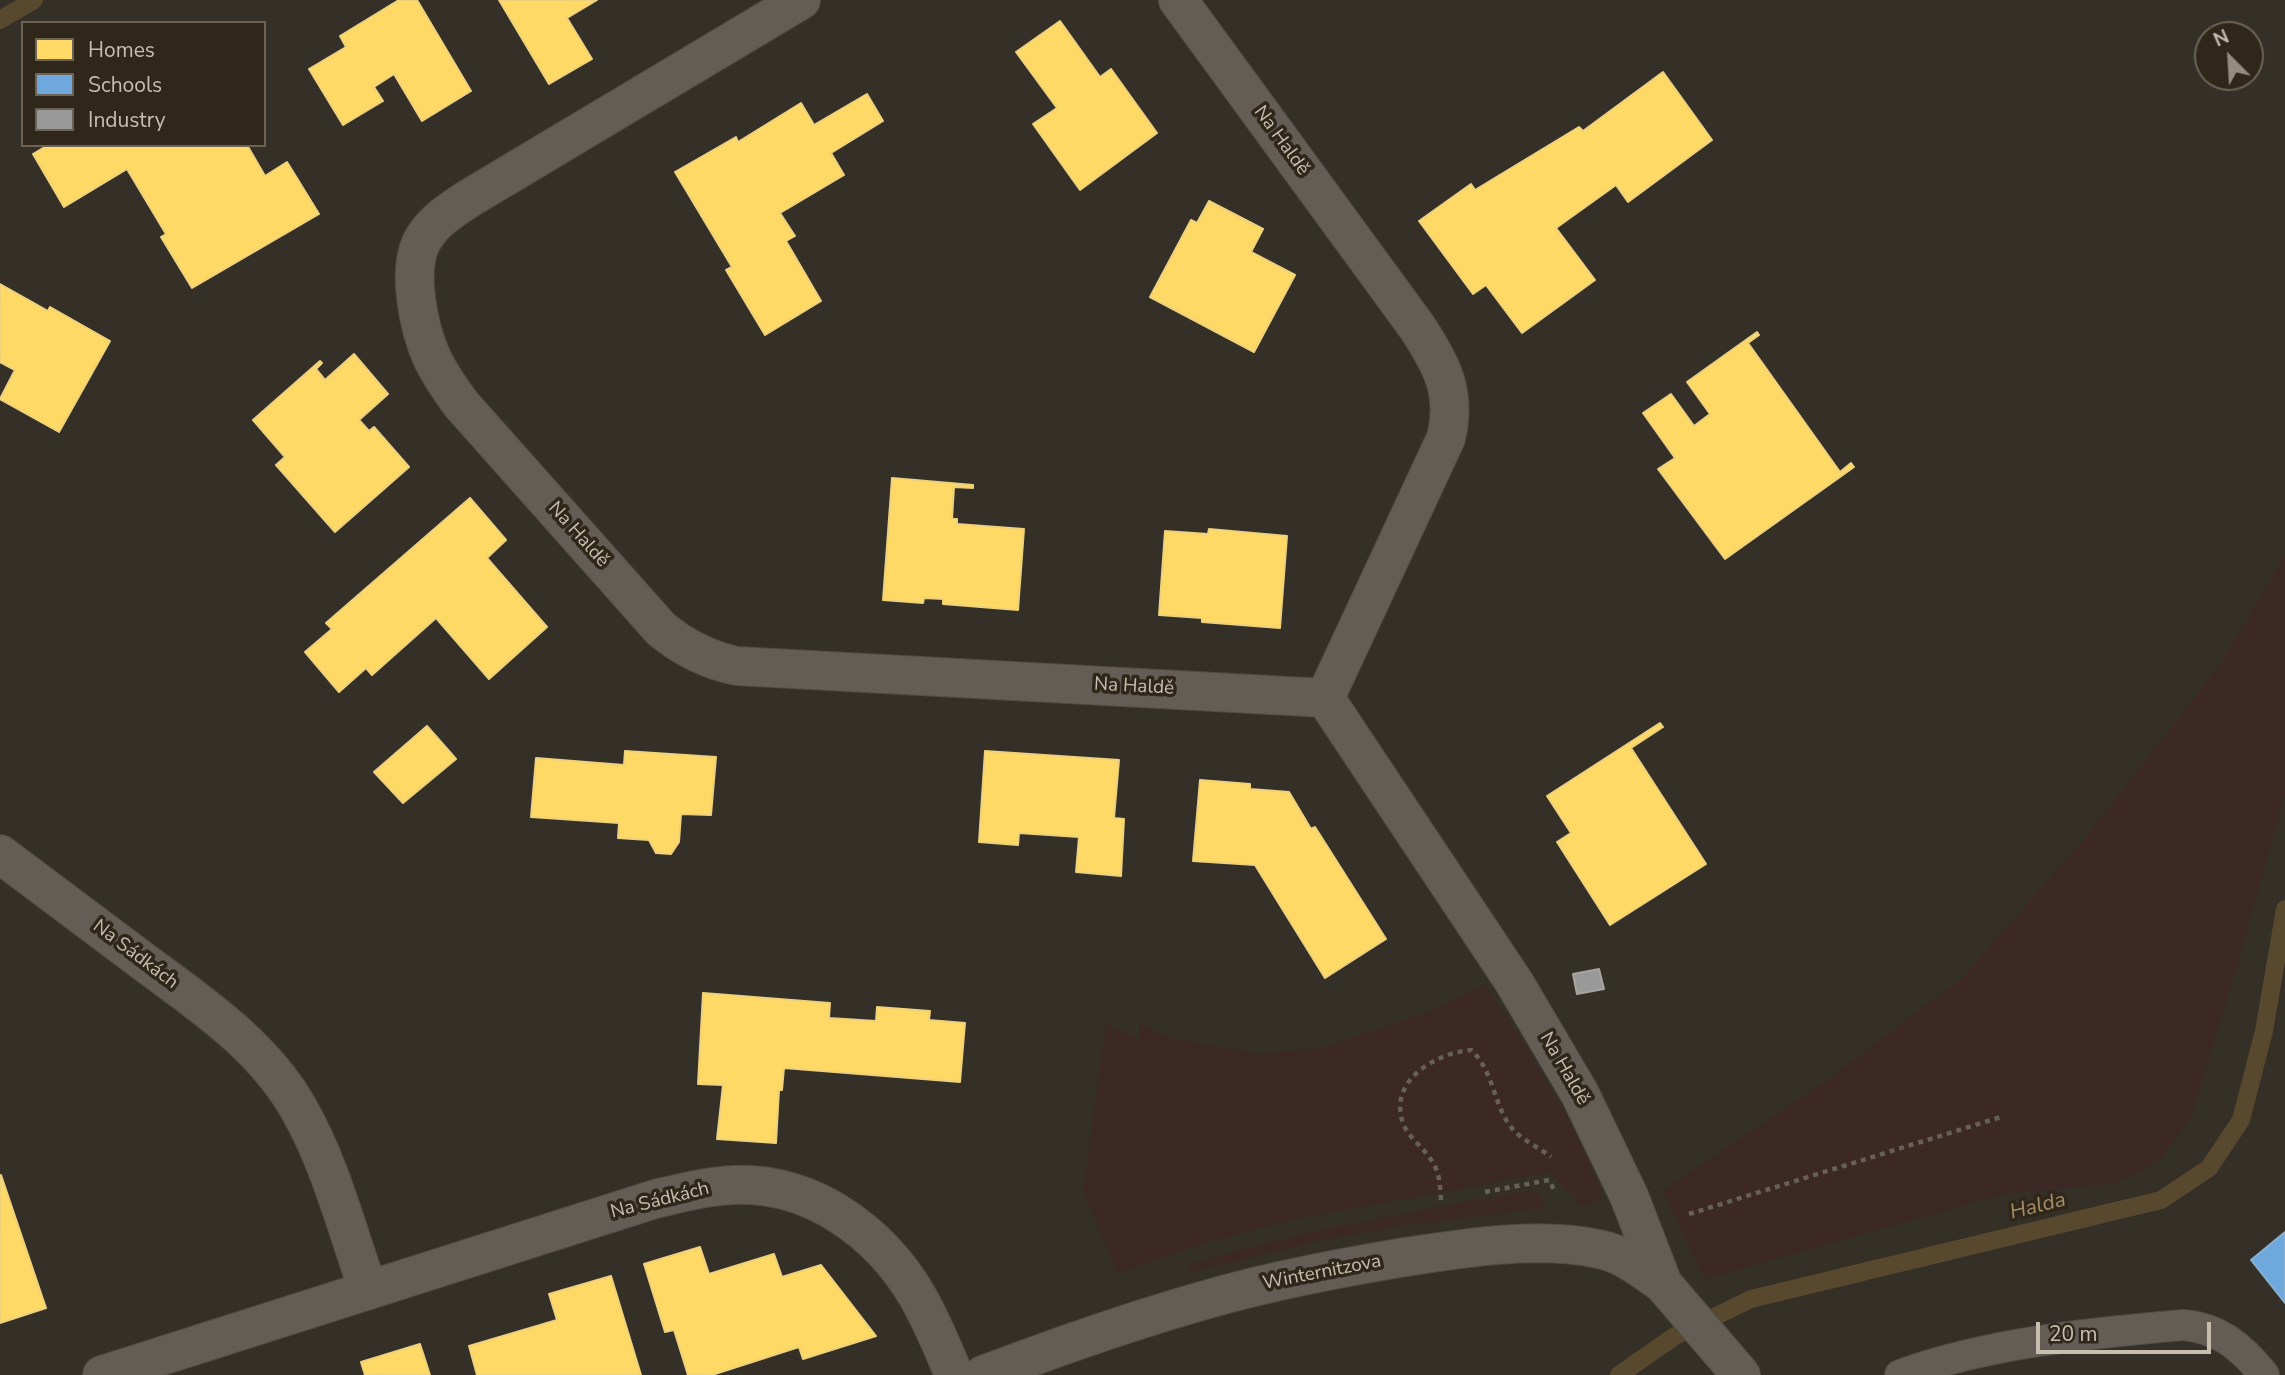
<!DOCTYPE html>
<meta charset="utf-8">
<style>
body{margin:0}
#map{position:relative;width:2285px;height:1375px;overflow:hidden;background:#342f27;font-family:"Nunito Sans",sans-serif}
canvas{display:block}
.legend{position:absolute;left:21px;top:21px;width:245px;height:126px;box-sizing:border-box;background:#2f271a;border:2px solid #6c6356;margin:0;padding:9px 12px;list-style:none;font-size:21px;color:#c7beaf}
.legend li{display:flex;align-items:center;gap:14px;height:35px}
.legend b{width:35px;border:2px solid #6c6356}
.north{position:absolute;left:2194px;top:21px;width:70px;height:70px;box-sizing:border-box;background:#2f271a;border:2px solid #6c6356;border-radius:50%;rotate:336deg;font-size:19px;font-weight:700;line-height:28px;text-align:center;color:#c7beaf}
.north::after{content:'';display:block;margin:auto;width:24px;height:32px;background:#948c7f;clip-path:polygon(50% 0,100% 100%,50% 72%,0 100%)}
.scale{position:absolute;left:2036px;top:1322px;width:175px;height:32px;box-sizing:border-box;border:4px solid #c7beaf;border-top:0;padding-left:9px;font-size:21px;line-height:24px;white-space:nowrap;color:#c7beaf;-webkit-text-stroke:5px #2f271a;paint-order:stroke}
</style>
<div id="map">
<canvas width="2285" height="1375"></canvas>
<ul class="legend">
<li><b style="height:19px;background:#ffd966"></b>Homes</li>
<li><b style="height:19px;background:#6fa8dc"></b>Schools</li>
<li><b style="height:19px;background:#999"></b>Industry</li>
</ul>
<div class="north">N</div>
<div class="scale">20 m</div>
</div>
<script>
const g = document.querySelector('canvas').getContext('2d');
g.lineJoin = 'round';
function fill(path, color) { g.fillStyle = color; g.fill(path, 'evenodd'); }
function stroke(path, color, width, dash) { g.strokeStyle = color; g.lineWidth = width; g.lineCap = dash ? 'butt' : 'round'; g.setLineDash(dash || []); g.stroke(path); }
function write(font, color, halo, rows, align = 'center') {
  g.font = font + ' "Nunito Sans",sans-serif'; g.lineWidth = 7; g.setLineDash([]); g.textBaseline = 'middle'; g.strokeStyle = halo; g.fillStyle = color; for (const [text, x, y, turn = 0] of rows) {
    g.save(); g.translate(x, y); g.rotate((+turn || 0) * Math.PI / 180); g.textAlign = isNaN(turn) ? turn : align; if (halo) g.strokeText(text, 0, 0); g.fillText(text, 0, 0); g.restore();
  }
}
fill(new Path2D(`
 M2285 556V794L2235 973 2191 1117 2160 1159 2118 1183 2005 1194 1704 1279 1663 1191 1829 1079 1962 978 2086 837 2220 665Z
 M1485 985 1526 1048 1567 1117 1602 1192V1200L1582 1207 1550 1172 1295 1219 1211 1241 1118 1273 1083 1192 1106 1023 1139 1040 1140 1024 1173 1039 1263 1054 1320 1048 1425 1013Z
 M1533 1190 1541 1197 1545 1208 1406 1225 1327 1239 1191 1272 1189 1265C1302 1230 1417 1211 1533 1190Z`), '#3c2825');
const homes = new Path2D(`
 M399 0H417L471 91 422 121 394 74 374 87 383 101 343 125 309 69 346 47 340 36Z
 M499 0H597L567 18 592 59 549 84Z
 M1060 21 1100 77 1111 69 1157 133 1080 190 1033 124 1057 108 1016 52Z
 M1663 72 1712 140 1628 202 1616 185 1556 228 1595 280 1522 333 1486 285 1473 294 1419 221 1471 184 1475 190 1579 127 1583 131Z
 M867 94 883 121 831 153 844 175 780 213 795 236 786 241 821 301 765 335 726 270 732 267 675 172 736 137 738 142 801 103 814 125Z
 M48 145H247L265 176 287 162 319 214 192 288 161 237 166 234 127 169 64 207 33 154Z
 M1209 201 1263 229 1251 252 1295 275 1254 352 1150 297 1191 220 1197 223Z
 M0 284 48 311 50 307 110 341 59 432 0 399 15 370 0 362Z
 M1757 332 1759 335 1748 343 1840 472 1851 463 1854 467 1725 559 1658 469 1675 458 1643 413 1671 394 1694 426 1710 414 1687 382Z
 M354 354 388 394 359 420 369 431 374 427 409 467 335 532 276 465 285 457 253 420 320 361 322 363 316 369 325 380Z
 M892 478 973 485V488L954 487 952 519H957V524L1024 529 1018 610 943 604V599L924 598 923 603 883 600Z
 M470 498 506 540 487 558 547 627 489 679 436 618 372 675 366 668 339 692 305 652 332 629 326 623Z
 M1209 529 1287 536 1280 628 1202 622V618L1159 615 1165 531 1208 534Z
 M1660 723 1663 727 1631 748 1706 864 1610 925 1557 842 1571 833 1547 796Z
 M427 726 456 759 403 803 374 772Z
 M625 751 716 757 711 815 681 814 679 842 671 854 656 853 649 840 618 838 619 823 531 817 536 758 624 765Z
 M985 751 1119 760 1114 818 1124 819 1121 876 1076 872 1079 837 1019 833 1018 845 979 842Z
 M1200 780 1250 784V789L1289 792 1311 829 1315 827 1386 939 1325 978 1255 865 1193 861Z
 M703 993 830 1003 829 1018 876 1021 877 1007 930 1011 929 1020 965 1023 960 1082 784 1068 782 1090H779L776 1143 717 1139 723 1085 698 1084Z
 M1 1175 46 1308 0 1323V1176Z
 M700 1247 709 1274 774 1254 782 1277 821 1265 876 1336 803 1359 799 1347 712 1375H688L674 1330 665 1332 644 1264Z
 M611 1276 641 1375H477L469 1346 557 1320 549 1294Z
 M420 1344 430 1375H365L361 1362Z`);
fill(homes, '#ffd966');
stroke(homes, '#eed17c', 2);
const schools = new Path2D(`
 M2285 1232V1303L2251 1260Z`);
fill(schools, '#6fa8dc');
stroke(schools, '#89afce', 2);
const industry = new Path2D(`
 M1599 969 1604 989 1577 994 1573 974Z`);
fill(industry, '#999');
stroke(industry, '#a7a4a0', 2);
stroke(new Path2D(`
 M0 20 34 0
 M1619 1375 1675 1336 1751 1299 2161 1200 2209 1168 2241 1120 2264 1031 2285 909`), '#58482e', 18);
const lane = new Path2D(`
 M1900 1375C1986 1343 2091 1333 2183 1325 2219 1328 2242 1347 2264 1375`);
const street = new Path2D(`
 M801 0 468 199C450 211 431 223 421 243 407 273 419 329 432 358 440 375 450 389 461 404L661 629C684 648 707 660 737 666L1325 698
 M1178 0 1417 327C1442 365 1457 393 1446 438L1325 698
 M1325 698 1514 982 1580 1094 1629 1196 1663 1284 1741 1375
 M0 854C48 890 96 926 144 962 201 1004 265 1047 300 1111 331 1166 347 1230 368 1289
 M102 1375 655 1199C681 1193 707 1186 734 1185 812 1182 880 1232 918 1297 932 1322 943 1348 954 1375
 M983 1375C1062 1345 1142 1317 1223 1295 1281 1279 1340 1268 1399 1258 1462 1248 1537 1236 1599 1249 1624 1254 1643 1270 1663 1284`);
stroke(lane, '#4f4b44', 32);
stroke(street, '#4f4b44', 40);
stroke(new Path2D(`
 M1485 1192 1549 1180 1555 1192
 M1441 1200C1440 1187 1440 1174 1433 1163 1425 1148 1409 1139 1403 1123 1388 1080 1436 1053 1471 1050 1494 1071 1493 1104 1511 1127 1521 1140 1539 1147 1551 1157
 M1689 1214 2001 1117`), '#66605a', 4.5, [5, 5]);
stroke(lane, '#635d56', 30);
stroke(street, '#635d56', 38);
write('19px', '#c7beaf', '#2f271a', [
 ["Na Haldě",1281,141,54],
 ["Na Haldě",578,535,48],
 ["Na Haldě",1134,687,3],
 ["Na Sádkách",135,955,37],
 ["Na Haldě",1564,1069,60],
 ["Na Sádkách",660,1201,-14],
 ["Winternitzova",1322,1273,-11]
]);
write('italic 21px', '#a78e67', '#2f271a', [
 ["Halda",2038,1207,-14]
]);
</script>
